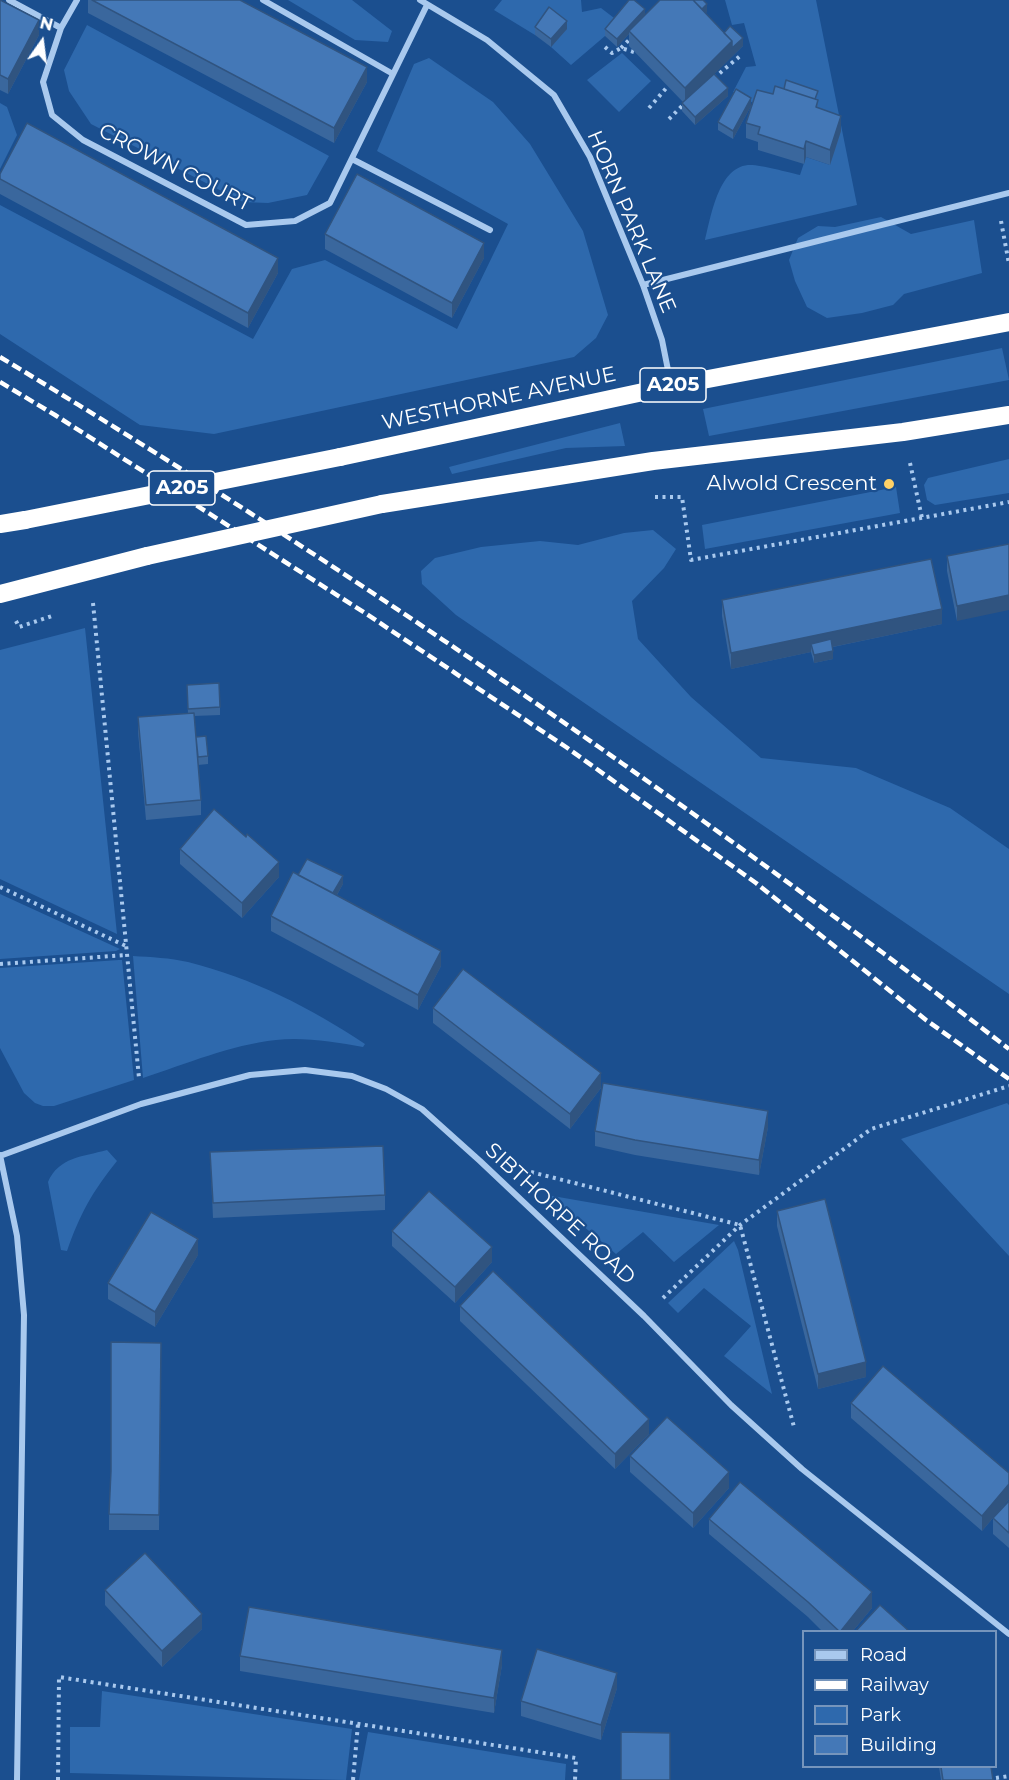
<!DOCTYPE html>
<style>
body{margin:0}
#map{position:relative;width:1009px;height:1780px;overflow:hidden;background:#1b4f8f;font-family:Montserrat,sans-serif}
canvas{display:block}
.legend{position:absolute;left:802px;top:1630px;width:195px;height:138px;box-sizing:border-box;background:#1b4f8f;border:2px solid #7695bc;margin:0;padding:8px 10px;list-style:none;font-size:18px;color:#fff}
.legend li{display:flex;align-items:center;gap:12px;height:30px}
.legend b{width:30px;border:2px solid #7695bc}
.north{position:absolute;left:12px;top:12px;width:60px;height:60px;-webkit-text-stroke:4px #1b4f8f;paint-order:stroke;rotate:14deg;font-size:16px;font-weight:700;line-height:24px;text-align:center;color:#fff}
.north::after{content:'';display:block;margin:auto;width:21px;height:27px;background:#fff;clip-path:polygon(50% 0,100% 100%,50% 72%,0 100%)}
</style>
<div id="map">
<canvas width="1009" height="1780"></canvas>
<ul class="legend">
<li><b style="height:8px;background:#a9c9ee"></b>Road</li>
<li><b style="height:8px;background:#fff"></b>Railway</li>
<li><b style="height:16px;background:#2e69ad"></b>Park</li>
<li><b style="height:16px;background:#4478b7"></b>Building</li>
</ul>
<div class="north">N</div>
</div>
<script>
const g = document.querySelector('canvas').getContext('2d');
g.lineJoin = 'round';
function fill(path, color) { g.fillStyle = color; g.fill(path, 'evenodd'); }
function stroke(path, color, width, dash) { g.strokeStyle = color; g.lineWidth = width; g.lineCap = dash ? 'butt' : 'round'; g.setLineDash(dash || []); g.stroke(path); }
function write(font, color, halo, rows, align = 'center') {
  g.font = font + ' Montserrat,sans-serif'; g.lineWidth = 4.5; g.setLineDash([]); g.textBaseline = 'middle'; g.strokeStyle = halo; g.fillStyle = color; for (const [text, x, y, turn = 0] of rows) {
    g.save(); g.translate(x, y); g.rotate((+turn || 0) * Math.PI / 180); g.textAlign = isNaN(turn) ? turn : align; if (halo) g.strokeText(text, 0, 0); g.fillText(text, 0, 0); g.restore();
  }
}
fill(new Path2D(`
 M288 0H352L392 31 388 42 355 40Z
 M502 0H581L582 12 601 8 618 21 605 36 571 65 551 47 566 29 549 16 535 35 494 10Z
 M725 0H816L857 205 705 240C711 217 718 168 748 165 759 164 787 172 800 175L806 157 830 165 757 105 733 92 746 67 756 66 744 23 732 25Z
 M87 25 329 156 307 195 268 203 243 202 91 124 69 91 64 70Z
 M622 53 651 81 619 112 587 80Z
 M429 58 493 102 530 144 583 231 608 315 596 338 574 357 214 434 140 425 0 334V205L253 339 292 269 325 260 457 329 508 224 377 151 414 64Z
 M0 103 7 107 17 135 0 169Z
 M881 217 911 234 974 220 982 273 904 294 893 305 862 313 827 318 807 307 795 281 789 260 798 238 818 226 835 227Z
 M1002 348 1009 380 709 436 703 409Z
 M620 423 625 446 566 448 452 474 449 467Z
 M1009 459V493L935 505 927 500 924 485 928 478Z
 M896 487 900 513 705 549 702 525Z
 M653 530 676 549 664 568 632 601 638 639 691 697 761 758 856 768 950 808 1009 849V994L456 615 422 584 421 571 435 558 481 547 540 541 578 545 624 533Z
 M85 628 117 934 0 879V650Z
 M0 894 120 949 116 951 0 959Z
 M133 956C151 957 170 958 188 962 252 978 311 1008 365 1044L363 1047C335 1042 304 1037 276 1040 230 1045 186 1064 143 1078Z
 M119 960H122L134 1080 54 1106H43L35 1103 24 1093 0 1048V968Z
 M1007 1103 1009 1105V1256L901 1139Z
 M107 1150 117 1161C92 1192 80 1214 67 1251L61 1250 48 1182C59 1157 82 1157 107 1150Z
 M547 1195 719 1225 674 1262 643 1232 616 1254Z
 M734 1241 738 1250 772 1394 724 1356 751 1326 704 1288 678 1313 668 1303Z
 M102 1691 352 1729 346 1780 70 1773V1727H100Z
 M368 1732 566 1764 565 1780H359Z`), '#2e69ad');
stroke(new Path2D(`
 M605 47 612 53 621 48 634 52
 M621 48 631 38
 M714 78 740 56
 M649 108 668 86
 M669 119 683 105
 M1001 221 1009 264
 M910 463 922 518
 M655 497H682L691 560 1009 502
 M93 603 139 1078
 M16 621 19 627 55 615
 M0 887 126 946
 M0 964 127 955
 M531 1172 740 1225 794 1427
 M663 1298 740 1225 871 1129 1009 1086
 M996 1778 1009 1776
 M58 1780 59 1677 576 1758 575 1780
 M353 1780 358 1724`), '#a9c9ee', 4, [3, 4.5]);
stroke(new Path2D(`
 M9 0 61 28
 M77 0 61 28 43 82 52 115 83 140 246 225 295 221 330 203 427 5
 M263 0 393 74
 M420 0 487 40 554 95 590 157 643 285 662 340 671 385
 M352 159 490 230
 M643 285 1009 193
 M0 1155 17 1236 24 1315 17 1780
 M0 1156 141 1104 250 1075 305 1070 352 1076 386 1089 422 1109 480 1161 644 1316 731 1405 802 1469 1009 1634`), '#a9c9ee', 6);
stroke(new Path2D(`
 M340 457 671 386 1009 322
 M382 504 653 461 903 432 1009 415
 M0 524 25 520
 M0 594 147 556`), '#fff', 18);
stroke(new Path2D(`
 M0 357C349 568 686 799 1009 1049
 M0 382 55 415 365 613 566 747 756 883 926 1020 1009 1079`), '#fff', 4.5, [10, 4.5]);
stroke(new Path2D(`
 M25 520 340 457
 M147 556 382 504`), '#fff', 18);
fill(new Path2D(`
 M0 0 39 35 8 94 0 90Z
 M88 0H240L367 82 334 143 88 13Z
 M707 12 705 13 724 33 743 46 711 77 728 96 695 125 682 111V103L683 102 629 46V34L617 47 605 36V29L645 15Z
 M535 27 567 29 551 47 535 35Z
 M784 89 818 100V108L841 131 830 165 806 157 804 164 758 150V142L746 138V123L751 106 733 139 718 130V122Z
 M0 174 278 273 248 328 0 194Z
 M325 234 484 258 452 318 325 249Z
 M1009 544 957 621 947 571V556Z
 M722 600 942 624 833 647V659L814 663 811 652 731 669 722 616Z
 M187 685 220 707V715L194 716 196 737 208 756V764L198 765 201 800V815L146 820 138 732V717L188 714Z
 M246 837 279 877 242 918 180 864V849Z
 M298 875 343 884 337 895 441 966 418 1010 271 931V916Z
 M433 1008 601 1088 570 1129 433 1023Z
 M768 1127 759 1175 635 1155 595 1146V1131Z
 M210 1152 385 1195V1210L213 1218Z
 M777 1211 866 1377 818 1389 777 1226Z
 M392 1231 492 1262 455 1303 392 1246Z
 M198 1255 155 1327 108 1299V1283Z
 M460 1306 649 1434 615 1469 460 1321Z
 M161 1343 159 1530H109V1514Z
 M851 1403 1009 1473V1499L982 1531 851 1418Z
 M630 1456 729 1488 693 1528 630 1472Z
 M1009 1501V1548L993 1534V1518Z
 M709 1519 872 1608 852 1632H823L808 1617 709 1534Z
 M105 1590 202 1629 162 1667 105 1605Z
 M240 1656 502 1665 494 1713 240 1671Z
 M617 1688 601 1740 521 1716V1701Z
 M939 1767H991L993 1780H941Z`), '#3a679d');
fill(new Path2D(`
 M707 4V12L698 21V13Z
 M645 9V17L629 31V34L617 47V39Z
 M39 20V35L8 94V79Z
 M567 21V29L551 47V39Z
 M743 38V46L685 103V88L732 41Z
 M367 67V82L334 143V128Z
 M728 88V96L695 125V117Z
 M751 98V106L733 139V131Z
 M841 116V131L830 165V150Z
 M806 141V157L804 164V149Z
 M484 243V258L452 318V303Z
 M278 258V273L248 328V313Z
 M1009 595V610L957 621V606Z
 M942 609V624L813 651 811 644V652L731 669V653Z
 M833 651V659L814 663V655Z
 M279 862V877L242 918V903Z
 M343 876V884L330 907V899Z
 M441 951V966L418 1010V995Z
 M601 1073V1088L570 1129V1114Z
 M768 1111V1127L759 1175V1160Z
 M198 1239V1255L155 1327V1312Z
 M492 1247V1262L455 1303V1287Z
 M866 1362V1377L818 1389V1374Z
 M649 1419V1434L615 1469V1454Z
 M729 1472V1488L693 1528V1513Z
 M1009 1484V1499L982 1531V1516Z
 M872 1592V1608L852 1632H840Z
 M202 1614V1629L162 1667V1651Z
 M502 1650V1665L494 1713V1698Z
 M617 1673V1688L601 1740V1725Z`), '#305480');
const building = new Path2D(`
 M0 0 39 20 8 79 0 75Z
 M92 0H240L367 67 334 128Z
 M629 0H634L645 9 617 39 605 29Z
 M660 0H693L732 41 685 88 629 31Z
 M693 0H703L707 4 702 9Z
 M549 7 567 21 551 39 535 27Z
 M730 26 743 38 732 48V41L724 33Z
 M714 74 728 88 695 117 682 103Z
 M786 80 818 91 815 99 784 89Z
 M775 86 818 100 816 107 841 116 830 150 806 141 804 149 758 134 760 127 746 123 757 90 773 94Z
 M736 89 751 98 733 131 718 122Z
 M27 123 278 258 248 313 0 179V174Z
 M357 174 484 243 452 303 325 234Z
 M1009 544V595L957 606 947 556Z
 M931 559 942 609 731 653 722 600Z
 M831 639 833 651 814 655 811 644Z
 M219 683 220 707 188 709 187 685Z
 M194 713 201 800 146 805 138 717Z
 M206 736 208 756 198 757 196 737Z
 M214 809 246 837 247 834 279 862 242 903 180 849Z
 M307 859 343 876 333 893 298 875Z
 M293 872 441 951 418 995 271 916Z
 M463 969 601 1073 570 1114 433 1008Z
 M603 1083 768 1111 759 1160 635 1140 595 1131Z
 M383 1146 385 1195 213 1203 210 1152Z
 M429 1191 492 1247 455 1287 392 1231Z
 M825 1199 866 1362 818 1374 777 1211Z
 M151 1212 198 1239 155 1312 108 1283Z
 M493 1271 649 1419 615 1454 460 1306Z
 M111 1342 161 1343 159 1515 109 1514 111 1471Z
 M883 1366 1009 1473V1484L982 1516 851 1403Z
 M667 1417 729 1472 693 1513 630 1456Z
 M740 1482 872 1592 840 1632 808 1602 709 1519Z
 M1009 1501V1533L993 1518Z
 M145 1553 202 1614 162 1651 105 1590Z
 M880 1605 910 1632H855Z
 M249 1607 502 1650 494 1698 240 1656Z
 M537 1649 617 1673 601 1725 521 1701Z
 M621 1732 670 1733V1780H621Z
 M941 1767H991L993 1780H943Z`);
fill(building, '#4478b7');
stroke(building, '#305480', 1.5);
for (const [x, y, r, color] of [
 [889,484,6,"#ffd166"]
]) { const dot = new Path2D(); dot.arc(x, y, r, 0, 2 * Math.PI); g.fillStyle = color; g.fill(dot); stroke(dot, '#1b4f8f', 2); }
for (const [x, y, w] of [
 [673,385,66],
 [182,488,66]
]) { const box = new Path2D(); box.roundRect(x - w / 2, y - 17, w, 34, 4.5); g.fillStyle = '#1b4f8f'; g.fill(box); stroke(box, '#fff', 1.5); }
write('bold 20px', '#fff', null, [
 ["A205",673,385],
 ["A205",182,488]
]);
write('21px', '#fff', '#1b4f8f', [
 ["CROWN COURT",175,168,27],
 ["HORN PARK LANE",631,222,67],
 ["WESTHORNE AVENUE",499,399,-12],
 ["SIBTHORPE ROAD",560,1214,43]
]);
write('21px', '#fff', '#1b4f8f', [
 ["Alwold Crescent",877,484]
], 'right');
</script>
